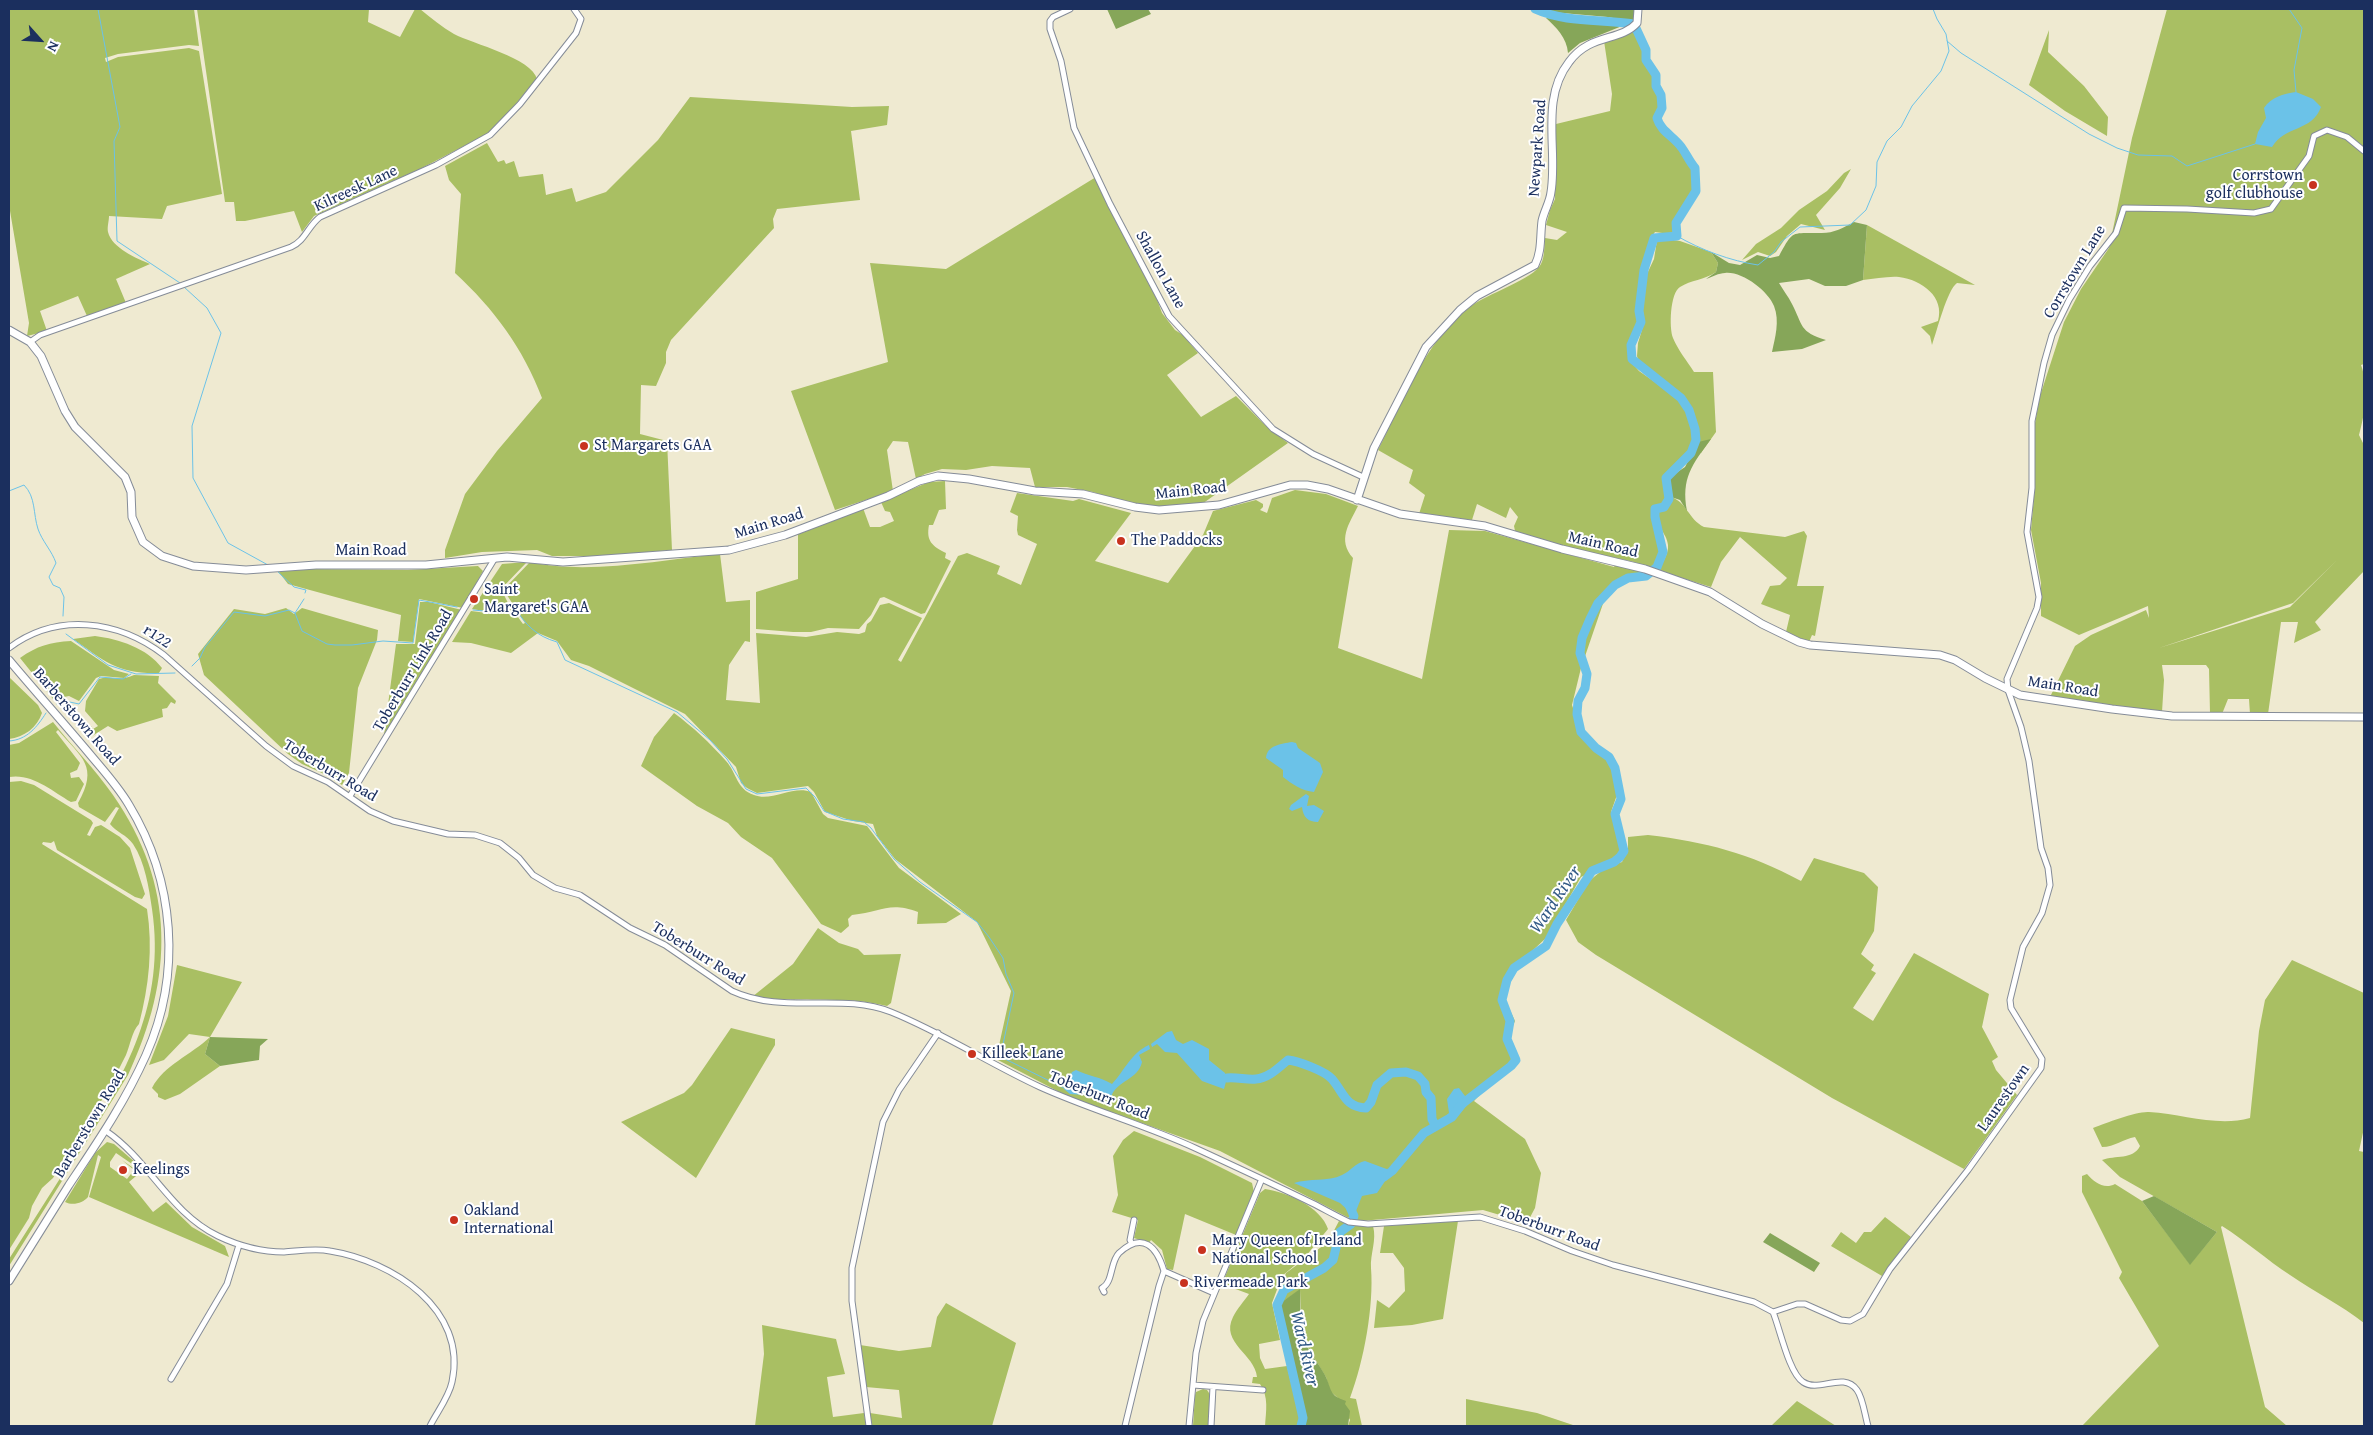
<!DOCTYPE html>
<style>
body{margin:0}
#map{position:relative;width:2373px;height:1435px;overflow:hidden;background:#efead1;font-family:"Gentium Book Plus",serif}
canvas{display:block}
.frame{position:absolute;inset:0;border:10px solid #1b2f5e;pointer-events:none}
.north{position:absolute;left:15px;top:15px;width:50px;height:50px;-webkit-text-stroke:4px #fff;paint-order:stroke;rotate:116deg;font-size:14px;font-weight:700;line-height:20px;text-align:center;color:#1b2f5e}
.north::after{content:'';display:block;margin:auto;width:18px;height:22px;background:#1b2f5e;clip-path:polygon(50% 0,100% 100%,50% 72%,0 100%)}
</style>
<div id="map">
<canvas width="2373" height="1435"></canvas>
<div class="frame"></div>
<div class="north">N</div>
</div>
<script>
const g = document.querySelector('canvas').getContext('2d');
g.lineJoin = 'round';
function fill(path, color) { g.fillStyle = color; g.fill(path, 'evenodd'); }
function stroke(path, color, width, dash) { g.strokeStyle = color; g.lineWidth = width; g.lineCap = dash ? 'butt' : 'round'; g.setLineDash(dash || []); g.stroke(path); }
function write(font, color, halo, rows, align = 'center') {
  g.font = font + ' "Gentium Book Plus",serif'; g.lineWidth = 4; g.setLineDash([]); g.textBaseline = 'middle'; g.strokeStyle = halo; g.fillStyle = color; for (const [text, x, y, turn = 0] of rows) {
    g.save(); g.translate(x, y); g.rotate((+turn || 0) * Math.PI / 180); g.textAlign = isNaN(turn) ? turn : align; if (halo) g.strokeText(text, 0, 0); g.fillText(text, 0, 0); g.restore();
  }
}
fill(new Path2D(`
 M9 9H194L199 46 189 45 118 54 105 58 106 62 118 57 189 48 199 51 222 194 167 206 162 219 109 216C109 221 107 227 108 232 112 248 136 258 150 264L116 279 126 303 87 316 78 296 40 311 47 331 27 336 29 323 9 205Z
 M197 9H369L368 22 400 37 415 9H420C431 18 442 27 454 34 473 44 532 58 537 79L499 124 489 133 420 169 314 216 302 232 294 211 245 221H236L234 202H225Z
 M2167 9H2364V364L2361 365C2369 386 2365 414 2359 435L2364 445V571L2315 622 2321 630 2294 643 2298 622H2281L2268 714H2250L2249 699H2228L2222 714 2210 713 2209 669 2206 665H2162L2164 680 2162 712 2050 697 2075 646 2091 635 2146 610 2149 618 2148 606 2079 635 2041 616V583L2031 530 2035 485V423L2040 396 2064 322 2081 289 2109 248 2132 138ZM2337 560 2290 607 2159 648 2293 603Z
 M2049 30 2048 52 2084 86 2108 117 2107 136 2065 111 2029 85Z
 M1636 31 1645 59 1655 75V86L1664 104 1657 115C1660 134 1675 137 1685 151 1688 154 1688 161 1691 165 1694 172 1698 173 1698 182 1696 204 1679 215 1677 235L1655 232 1651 238 1652 252 1641 279 1638 301 1641 321 1631 353 1633 364 1639 371 1675 396 1682 403 1690 418 1695 436 1690 453 1669 473 1665 483 1667 498 1664 504 1656 510C1655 530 1674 553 1654 569L1634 562 1550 543 1515 531 1514 526 1518 517 1510 507 1506 518 1477 504 1472 520 1419 514 1425 495 1409 483 1413 470 1378 450C1403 401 1424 342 1470 307 1486 294 1534 279 1541 264 1545 256 1544 246 1545 238L1557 240 1567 232 1546 225 1550 210 1555 199 1556 124 1610 111 1612 94 1604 41Z
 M690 97 852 107 889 106 887 125 851 131 860 200 777 209 773 219 774 228 671 340 666 352V363L656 386 641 385 640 434 667 441 672 550 598 556H552L537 550 482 552 445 558V550L465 494 497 451 542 398C523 348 494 309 455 273L461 194 449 180 445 166 487 143 498 162 504 160 506 164 514 161 519 177 543 174 546 195 572 188 576 202 606 192 658 140Z
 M1851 169 1840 188 1816 215 1825 230 1801 224 1787 236 1776 252 1770 256 1758 252 1742 260 1756 244 1781 228 1799 210 1827 191 1844 173Z
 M1096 177 1154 291 1162 313 1175 330 1183 335 1198 353 1167 375 1201 417 1236 396 1266 426 1288 443 1202 504 1156 507 1120 501 1093 492 1067 487H1035L1030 468 992 466 966 470 942 469 925 474 916 479 908 442 893 441 887 450 893 491 835 510 791 391 888 362 870 263 946 269Z
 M1867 225 1975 285 1957 283C1947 290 1937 331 1932 345L1930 336 1921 327 1938 321C1945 297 1922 280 1899 277 1888 276 1875 279 1863 280Z
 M1666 239 1680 241 1711 252 1718 263 1716 272C1704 280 1691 280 1680 287 1670 293 1669 328 1673 338 1678 350 1687 361 1694 372H1713L1716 432 1701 453C1697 400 1677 393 1639 364L1637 356 1638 343 1644 323 1642 300 1646 276 1654 259 1657 240Z
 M945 481 946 509 939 510 933 525H929C926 541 932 546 946 553L945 558 951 561 925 613 921 614 884 597 880 598 871 615 859 629 828 628 811 632H793L756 629V592L798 579V534L863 508 870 527H880L894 521 890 512 885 511 881 502 929 482Z
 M1295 490 1326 494 1358 506C1349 524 1337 540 1353 558L1338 648 1422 679 1449 530 1485 531 1614 567 1615 565 1649 574 1648 576C1630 576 1619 579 1607 592L1581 668 1572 705 1581 732 1613 764 1618 792 1611 812 1625 857 1581 877 1547 937 1510 972 1504 997 1515 1021 1506 1042 1514 1059 1474 1101 1525 1139 1541 1173 1535 1208 1527 1223 1483 1210 1361 1221 1347 1217 1220 1151 1069 1097 996 1059 1011 991 977 922 895 859 877 836 873 824 853 821 825 812 814 792 808 786 757 793 747 788 741 783 736 767 685 714 589 666 571 660 557 641 538 633 511 653 471 643 452 642 471 611 487 613 512 609 523 624 525 623 505 592V588L530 562C587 575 661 560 720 554L726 602 750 600V642L745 641 729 665 726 700 760 703 756 633 806 637 837 632 859 634 865 632 867 624 871 621 880 605 889 603 922 618 898 660 901 662 958 556 967 553 1000 566 997 574 1021 585 1037 544 1018 535 1017 530 1018 516 1010 512 1017 493 1073 501 1079 499 1131 513 1095 561 1168 583 1203 535 1213 511 1256 500 1263 504V507L1260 510 1267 513 1272 498Z
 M1671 497C1687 502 1688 519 1704 527L1785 537 1804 531 1807 536 1797 586H1824L1815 636 1812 635 1809 642 1786 632 1790 615 1761 604 1770 586 1780 585 1787 578 1740 537 1721 562 1711 587 1659 571C1662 563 1669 553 1668 545 1667 533 1654 525 1659 512L1665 510Z
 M527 562 501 589 510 607 484 611 472 609 502 564Z
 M478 566 483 571 463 608 419 599 413 642 398 641 401 615 288 584 278 571 309 569 408 570Z
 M420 602H429L462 610 384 735 396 644H415Z
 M286 608 294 614 302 608 378 630 377 640 358 688 349 773 342 785 322 773 302 764 288 754 204 675 198 654 234 609 265 614Z
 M95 636C119 639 147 648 162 668L159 673C117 674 106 662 73 639Z
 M71 641 114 670 129 674 124 678 101 676 96 678 79 701 69 696 53 699 20 658C37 646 50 642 71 641Z
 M134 675 159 676 158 683 176 701 175 704 171 702 167 708 162 709 163 717 117 731 108 726 89 738 83 733 91 726 93 729 98 726 85 711 86 701 99 679C109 675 118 682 134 675Z
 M9 677 38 705 42 713C37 728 24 737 9 739Z
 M674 713C693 727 710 743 726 761 737 773 736 789 754 795 772 802 793 785 811 792L823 814 828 818 867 826 899 868 961 914 946 923 917 924 918 912C889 901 881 912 852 915L848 919 849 926 841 933 821 924 772 858 741 837 728 823 697 806 641 766 654 737Z
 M53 722C72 746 95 769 113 795 176 885 174 978 128 1075L9 1266V1259C32 1223 55 1186 78 1150 126 1073 166 1004 152 909 149 888 145 862 133 844 127 835 116 832 110 824L119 808 116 807 105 822 79 807 78 803C99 766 82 758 58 730L56 732 80 763 77 770 70 773 71 778 79 777 84 784 76 801 71 802C52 791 32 773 9 777V745L19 743Z
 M21 781 34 785 91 820 93 823 87 835 90 836 95 827 101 825 120 837 130 848 145 894 142 899 135 897 57 850 54 841 51 843 43 842 42 844 147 909C153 948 149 986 139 1024 132 1031 130 1046 126 1055 105 1098 79 1138 53 1178L42 1188 32 1206 29 1218 9 1250V782Z
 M1648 835C1706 842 1749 853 1801 881L1814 858 1864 873 1878 887 1874 931 1861 954 1874 965 1871 970 1876 973 1853 1008 1873 1021 1914 953 1989 994 1982 1027 1998 1057 1992 1061 1996 1070 2017 1095 1964 1169 1832 1098 1596 955 1578 942 1566 920 1589 881 1605 868 1622 862 1628 849V837Z
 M818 928 839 943 858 949 864 955 901 954 891 1003 887 1006C844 995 797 1003 752 997L793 964Z
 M2292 960 2364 993V1128L2359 1151 2364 1152V1323C2341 1305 2315 1292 2290 1275 2267 1260 2246 1241 2222 1226L2221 1227 2265 1407 2287 1426H2082L2159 1346 2119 1278 2122 1272 2082 1192V1176L2087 1174C2094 1182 2104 1190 2115 1184L2142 1201 2190 1264 2217 1232 2120 1177 2102 1160C2115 1155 2133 1160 2140 1146L2135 1137C2123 1139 2115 1147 2102 1147L2093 1128C2106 1123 2137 1111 2149 1112 2183 1114 2217 1127 2250 1118L2259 1031 2265 1000Z
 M177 965 242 982 210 1037 205 1054 220 1066 180 1094 165 1100 158 1097V1094L152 1088C164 1065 191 1055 210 1037L189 1034 164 1060 149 1065 168 1016Z
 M731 1028 775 1039V1045L696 1178 621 1122 684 1093 692 1085Z
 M1134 1131 1200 1157 1252 1183 1254 1192 1236 1235 1185 1214 1173 1270 1167 1269 1162 1250 1151 1240 1149 1243 1134 1238 1138 1220 1112 1212 1118 1195 1113 1156 1123 1140Z
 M107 1142 114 1144 136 1163 132 1164 116 1153 110 1162V1167L127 1179 134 1170 122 1160 132 1167H138L142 1171 129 1182 153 1212 166 1202 192 1227 225 1246 229 1257 89 1197 101 1157 98 1155 88 1197C83 1203 73 1206 65 1202L95 1153Z
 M1265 1189C1287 1192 1321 1207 1328 1229L1306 1256 1282 1276 1272 1303 1280 1340 1259 1344 1260 1358 1265 1369 1287 1366 1300 1420 1307 1423 1306 1426H1265C1266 1411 1269 1397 1260 1384L1252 1383 1253 1377H1257C1255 1354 1220 1343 1233 1317 1237 1309 1244 1301 1249 1294L1222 1284 1260 1193Z
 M1885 1217 1911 1237 1882 1276 1831 1246 1841 1232 1856 1243 1864 1232H1871Z
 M1339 1221 1352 1225 1373 1226C1377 1240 1370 1254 1371 1268 1374 1306 1364 1361 1350 1398L1356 1399 1362 1426H1348L1350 1420 1338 1398 1330 1391 1326 1377 1307 1346 1302 1327 1300 1290 1279 1304 1276 1302 1286 1273 1328 1242Z
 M1458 1221 1443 1319 1412 1325 1374 1328 1377 1300 1389 1308 1405 1291 1404 1268 1393 1253H1380L1384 1226Z
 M946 1303 1016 1343 992 1426H872L870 1413 902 1418 899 1390 866 1387 860 1345 899 1351 931 1347 937 1317Z
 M762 1325 836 1339 845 1374 827 1377 833 1417 864 1413 866 1426H755L764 1354Z
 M1203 1389 1207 1390 1211 1396 1209 1426H1193L1195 1395 1196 1392Z
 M1466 1399 1537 1413 1576 1426H1466Z
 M1797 1401 1836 1426H1771Z`), '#a9bf63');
fill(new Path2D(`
 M1107 9H1148L1151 14 1116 29Z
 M1544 9H1636L1634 22 1608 17 1551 12Z
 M1546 18 1627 24 1580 43 1568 53C1567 38 1556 27 1546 18Z
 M1854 222 1867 225 1863 280 1846 286H1825L1809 279 1779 283C1783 290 1788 296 1792 304 1803 325 1799 332 1826 340L1802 349 1772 352C1775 338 1780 321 1774 306 1768 291 1742 271 1725 273 1719 273 1712 277 1706 279L1716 272 1718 263 1711 252 1729 263 1740 265 1757 255 1770 258 1779 256C1793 230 1791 233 1819 233 1832 234 1843 228 1854 222Z
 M1711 439C1692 465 1681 478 1687 511L1680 500 1671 497 1670 480 1673 475 1685 467 1698 442Z
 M210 1037 268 1039 260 1046 259 1060 220 1066 205 1054Z
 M2154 1196 2217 1232 2190 1265 2142 1201Z
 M1770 1233 1820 1263 1814 1272 1763 1242Z
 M1300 1289C1301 1308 1299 1331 1308 1348 1313 1357 1320 1366 1325 1375 1332 1389 1328 1395 1346 1401L1345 1404 1350 1411 1348 1426H1306V1417L1279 1307V1304Z`), '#86a659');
fill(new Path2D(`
 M2296 92 2313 99 2321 107C2312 132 2285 125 2272 147L2255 144 2258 132 2266 118 2264 108C2271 97 2283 94 2296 92Z
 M1292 742 1296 743 1298 748 1320 763 1323 772 1314 792C1302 791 1292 784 1283 777V770L1266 758C1267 745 1281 744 1292 742Z
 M1306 794 1309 796 1307 806 1314 805 1324 811 1318 822C1308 822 1303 817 1302 807L1292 811 1289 809 1291 805Z
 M1172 1031 1176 1040 1183 1044 1192 1040 1209 1049V1060L1225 1073 1227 1078 1224 1089 1202 1081 1177 1053 1165 1052 1157 1044 1152 1047 1151 1044 1167 1032Z
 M1149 1045 1150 1049 1139 1055 1142 1062C1138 1080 1117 1080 1111 1097L1070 1094 1064 1089 1072 1072 1076 1070C1088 1076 1101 1077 1112 1084 1125 1070 1131 1053 1149 1045Z
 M1459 1088 1465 1096 1469 1097 1470 1102 1455 1119 1447 1122 1445 1117 1449 1113 1447 1099 1454 1089Z
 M1365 1161 1392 1171 1377 1193 1362 1196 1354 1216 1340 1203 1294 1183C1309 1178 1328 1182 1342 1175 1351 1171 1355 1163 1365 1161Z`), '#6bc2e8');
stroke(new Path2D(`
 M98 9 120 127 114 141 117 241 180 283
 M2289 9 2302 28 2294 70 2296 92
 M1947 41 1961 53 2089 134 2117 148 2138 155 2172 156 2187 166 2255 144
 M1677 236C1701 250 1731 261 1758 265L1774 252 1781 242 1800 227 1850 225 1866 210 1876 186 1877 162 1887 141 1901 127 1912 106 1941 71 1949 51 1946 34 1937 19 1933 9
 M184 287 207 308 221 333 192 426 193 478 228 543 268 565
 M9 491 24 485C36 497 33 514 38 529 42 541 52 551 56 563L49 577 53 585 60 588 64 597 63 616
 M278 572 294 587 306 590 305 593
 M473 610 484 611 514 607C526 625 536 636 557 642L565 660 677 712 710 740 727 759 746 789 757 794 806 788 815 797 824 811 843 819 864 822 871 828 894 859 920 882 977 922 989 937 1003 958 1006 974 1014 993 1002 1049 1003 1058 1066 1089
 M295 613 304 599
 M66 634 108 665 136 674 175 673
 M192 666 200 658 205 647 234 612 265 616 289 610 295 613 302 631 327 644 335 645H352L383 641 413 643 419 600 457 607
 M57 704 65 701 79 704 100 677 123 679 131 674
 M9 741C27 740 37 727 46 713`), '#6bc2e8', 1);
stroke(new Path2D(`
 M1227 1078C1237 1077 1247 1080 1256 1079 1269 1078 1279 1067 1288 1060 1298 1061 1325 1071 1332 1079 1344 1093 1345 1107 1366 1108L1371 1102 1377 1085 1391 1073 1406 1072 1418 1076 1425 1084 1426 1092 1431 1098 1432 1119 1435 1125
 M1384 1177 1392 1171 1424 1133 1452 1117 1462 1104 1511 1066 1516 1060 1507 1039 1510 1021 1502 1000 1507 980 1514 968 1546 946 1557 924 1592 871 1614 862 1620 857 1624 851 1615 814 1621 799 1615 768 1609 757 1596 748 1581 732 1577 714 1578 701 1585 688 1587 674 1580 653 1582 638 1590 619 1598 603 1615 585 1628 578 1646 576 1657 567 1663 552 1655 517V509L1664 507 1669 499 1666 478 1691 453 1696 440 1695 429 1689 410 1681 398 1632 359 1631 345 1641 322 1639 311 1644 270 1654 238 1677 236 1676 223 1696 191 1695 168C1689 161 1687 155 1682 148 1674 136 1661 132 1657 118L1662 108 1661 95 1656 86V75L1646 60V50L1634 24C1601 19 1566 23 1535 9
 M1301 1426 1303 1418 1277 1305 1284 1290 1324 1268 1333 1260 1340 1232 1351 1224 1354 1216 1349 1205`), '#6bc2e8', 9);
const minor = new Path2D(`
 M1070 9 1053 17 1050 21V29L1061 61 1074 128 1110 204 1169 316 1273 429 1313 454 1363 477
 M30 342 40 335 291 247C305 241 308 226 320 217L436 165 490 135 520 104 576 33 581 19 574 9
 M9 648C57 612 118 620 164 655L266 746 293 766 328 782 370 811 393 821 448 834 475 835 500 843 519 858 533 875 555 888 580 895 630 928 665 945 732 991C784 1015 841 992 891 1012 943 1033 990 1064 1040 1087 1091 1110 1145 1125 1195 1148 1234 1166 1273 1184 1312 1203 1324 1209 1336 1216 1349 1222L1368 1224 1480 1217 1525 1231 1572 1251 1613 1265 1754 1302 1773 1312C1780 1329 1789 1373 1803 1382 1819 1393 1843 1371 1857 1390 1863 1398 1865 1416 1868 1426
 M350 796 495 558
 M106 1131C150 1161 169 1212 218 1236 239 1246 262 1252 284 1252 299 1251 315 1248 330 1251 392 1261 468 1309 452 1382 449 1397 437 1412 430 1426
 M1132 1244 1130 1240 1134 1220
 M1104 1292 1102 1288C1113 1283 1110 1262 1119 1253 1143 1231 1157 1247 1164 1271
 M1773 1312 1797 1304H1805L1841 1320 1850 1321 1863 1314 1890 1269 1968 1170 2041 1068 2042 1059 2011 1008 2010 1000 2023 947 2042 913 2050 885 2048 868 2041 848 2029 761 2021 727 2008 690 2007 679 2037 608 2039 597 2027 532 2032 488V421L2044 363 2052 335 2069 300 2090 266 2116 233 2124 208 2187 209 2254 213 2271 209 2309 156 2314 136 2327 130 2347 137 2364 151
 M171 1379 227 1284 239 1245
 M1193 1385 1263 1390
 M869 1426 852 1301V1268L883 1122 899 1090 938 1033
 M1125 1426 1159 1286 1164 1271 1214 1293
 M1189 1426 1196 1353 1203 1321 1261 1181
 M1211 1426 1213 1387`);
const secondary = new Path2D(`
 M9 330 30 342 41 356 65 411 75 427 125 477 131 492 132 517 143 542 162 556 193 566 246 570 316 565H426L507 557 563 562 729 550 785 535 888 496 919 481 938 476 969 479 1035 491 1083 494 1135 507 1159 510 1219 505 1290 485H1307L1328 489 1400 514 1485 526 1562 549 1645 569 1710 592 1762 624 1799 642 1810 645 1940 655 1955 660 1985 678 2020 695 2112 709 2172 716 2364 717
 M1357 500 1374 448 1426 347 1460 310 1477 296 1535 265C1542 251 1540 236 1542 221 1544 211 1550 202 1551 192 1558 150 1540 99 1569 62 1590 33 1620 42 1637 23L1638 9
 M9 660C35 691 62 721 88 752 102 769 118 786 129 805 175 881 182 974 146 1055 125 1102 97 1143 69 1185 49 1217 29 1249 9 1281`);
stroke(minor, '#858c98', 7);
stroke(secondary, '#858c98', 9);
stroke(minor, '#fff', 5);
stroke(secondary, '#fff', 7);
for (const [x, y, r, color] of [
 [2313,185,5,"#c8321e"],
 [584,446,5,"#c8321e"],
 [1121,541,5,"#c8321e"],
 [474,599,5,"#c8321e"],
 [972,1054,5,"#c8321e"],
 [123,1170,5,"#c8321e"],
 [454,1220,5,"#c8321e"],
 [1202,1250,5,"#c8321e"],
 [1184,1283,5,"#c8321e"]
]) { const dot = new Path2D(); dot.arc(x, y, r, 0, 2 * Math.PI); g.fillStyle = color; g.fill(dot); stroke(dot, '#fff', 2); }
write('16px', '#1b2f5e', '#fff', [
 ["Newpark Road",1538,148,-86],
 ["Kilreesk Lane",356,189,-25],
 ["Shallon Lane",1160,270,61],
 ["Corrstown Lane",2075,272,-59],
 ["Main Road",1191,491,-6],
 ["Main Road",769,524,-17],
 ["Main Road",1603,545,13],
 ["Main Road",371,551],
 ["r122",157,637,33],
 ["Toberburr Link Road",413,671,-59],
 ["Main Road",2063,687,9],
 ["Barberstown Road",76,717,49],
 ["Toberburr Road",330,771,31],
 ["Toberburr Road",698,954,32],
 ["Toberburr Road",1099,1096,22],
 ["Laurestown",2004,1098,-55],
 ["Barberstown Road",90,1124,-59],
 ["Toberburr Road",1549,1229,20]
]);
write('16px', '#1b2f5e', '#fff', [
 ["Corrstown",2303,176,"right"],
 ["golf clubhouse",2303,194,"right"],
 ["St Margarets GAA",594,446],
 ["The Paddocks",1131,541],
 ["Saint",484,590],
 ["Margaret's GAA",484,608],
 ["Killeek Lane",982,1054],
 ["Keelings",133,1170],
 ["Oakland",464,1211],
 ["International",464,1229],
 ["Mary Queen of Ireland",1212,1241],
 ["National School",1212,1259],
 ["Rivermeade Park",1194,1283]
], 'left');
write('italic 18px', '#335b87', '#fff', [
 ["Ward River",1556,900,-56],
 ["Ward River",1304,1349,77]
]);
</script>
